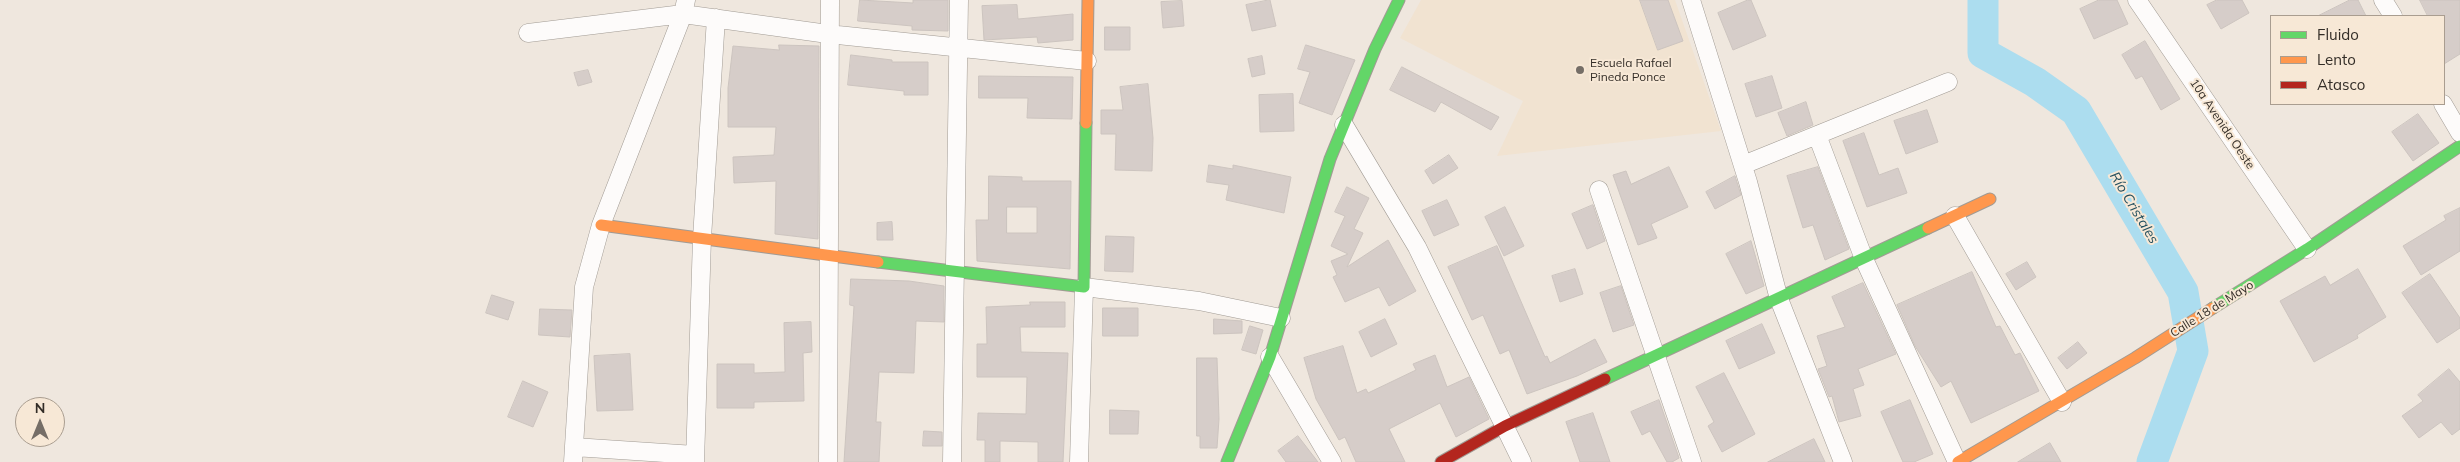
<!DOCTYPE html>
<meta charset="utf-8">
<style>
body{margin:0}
#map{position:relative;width:2460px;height:462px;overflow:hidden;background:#efe7de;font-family:Mulish,sans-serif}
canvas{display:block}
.legend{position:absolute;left:2270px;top:15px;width:175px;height:90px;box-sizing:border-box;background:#f7e8d6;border:1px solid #a99d90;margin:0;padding:6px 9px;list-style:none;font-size:15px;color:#332d27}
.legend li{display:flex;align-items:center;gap:10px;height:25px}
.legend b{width:25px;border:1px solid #a99d90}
.north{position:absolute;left:15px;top:397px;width:50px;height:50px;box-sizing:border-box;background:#f7e8d6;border:1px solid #a99d90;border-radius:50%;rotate:0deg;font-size:14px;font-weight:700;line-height:20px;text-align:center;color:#332d27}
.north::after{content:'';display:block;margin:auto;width:18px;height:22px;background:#756e67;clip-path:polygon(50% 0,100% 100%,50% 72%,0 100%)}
</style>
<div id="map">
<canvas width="2460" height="462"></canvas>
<ul class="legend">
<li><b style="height:6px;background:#63d668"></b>Fluido</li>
<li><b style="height:6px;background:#ff974d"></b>Lento</li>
<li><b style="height:6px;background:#b3261e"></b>Atasco</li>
</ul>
<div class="north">N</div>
</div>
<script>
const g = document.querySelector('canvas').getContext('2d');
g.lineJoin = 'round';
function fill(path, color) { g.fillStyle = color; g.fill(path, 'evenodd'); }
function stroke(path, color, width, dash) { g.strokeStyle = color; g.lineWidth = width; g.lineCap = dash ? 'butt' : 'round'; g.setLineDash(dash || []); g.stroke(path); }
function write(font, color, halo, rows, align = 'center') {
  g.font = font + ' Mulish,sans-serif'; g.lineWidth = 4; g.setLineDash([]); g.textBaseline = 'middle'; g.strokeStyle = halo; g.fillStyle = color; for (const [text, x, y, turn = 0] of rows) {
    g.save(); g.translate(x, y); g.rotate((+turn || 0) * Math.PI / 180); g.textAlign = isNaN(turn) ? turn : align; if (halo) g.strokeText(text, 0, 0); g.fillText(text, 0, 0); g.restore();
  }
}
fill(new Path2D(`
 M1421 0H1675L1721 131 1497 156 1523 101 1400 38Z`), '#f1e3d1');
stroke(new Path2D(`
 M1983 0V53L2035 82 2076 111 2183 292 2193 351 2152 462`), '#acddef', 31);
const building = new Path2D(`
 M860 0 913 3V0H948V31L912 30V26L858 21Z
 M1270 0 1276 26 1252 31 1246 5Z
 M1640 0H1668L1683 41 1658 50Z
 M1748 0H1751L1766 36 1733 50 1718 13Z
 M2099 0H2117L2128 24 2094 39 2080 9Z
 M2217 0H2242L2249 13 2221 29 2207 5Z
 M2350 0H2358L2366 16H2318Z
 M2420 0H2460V54L2444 64V16H2428Z
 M1182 1 1184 26 1163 28 1161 2Z
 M1017 5 1018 19 1073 14V40L1038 43 1037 37 984 40 982 6Z
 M1105 27H1130V50H1105Z
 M2145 41 2180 99 2161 110 2142 76 2136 79 2122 55Z
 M779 45 819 46 818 239 775 234 776 181 734 183 733 157 774 155 776 127H728V88L733 46 779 50Z
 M1306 45 1355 60 1332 115 1299 103 1310 72 1298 69Z
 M851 55 892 60V62H928V95H904V91L848 85Z
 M1262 56 1265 74 1252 77 1248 59Z
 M1402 67 1499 117 1491 130 1441 102 1435 112 1390 90Z
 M588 70 592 82 578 86 574 73Z
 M979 76 1073 77 1072 119 1027 118 1028 98H979Z
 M1772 76 1782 108 1756 117 1745 84Z
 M1148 84 1153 138 1152 171 1115 170 1116 134H1101V110H1123L1120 87Z
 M1293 94 1294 131 1260 132 1259 95Z
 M1806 102 1813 125 1787 136 1778 113Z
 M1927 110 1938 142 1906 154 1894 121Z
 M2418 114 2439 143 2413 161 2392 132Z
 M1864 133 1879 175 1898 168 1907 193 1867 207 1843 141Z
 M1449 155 1458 168 1433 184 1425 171Z
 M1209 165 1233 169V165L1291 177 1284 213 1226 200 1229 185 1207 182Z
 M1669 167 1688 207 1651 224 1657 238 1638 245 1613 175 1626 171 1631 184Z
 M1818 167 1849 249 1825 260 1813 225 1803 228 1787 176Z
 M989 176 1022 177V181H1071L1070 269 977 261 976 220H988ZM1007 207H1037V233H1007Z
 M1735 176 1741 195 1715 209 1706 192Z
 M1347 187 1369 198 1354 229 1363 233 1347 267 1388 240 1416 291 1389 306 1379 287 1345 302 1333 277 1337 275 1331 261 1348 254 1331 246 1345 216 1335 212Z
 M1447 200 1459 225 1434 236 1422 211Z
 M1593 205 1605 241 1587 249 1572 214Z
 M1505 207 1524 246 1504 256 1485 217Z
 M2460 208V251L2421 275 2403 246 2446 220 2444 216Z
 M892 222 893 240H877V223Z
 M1106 236 1134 237 1133 272 1105 271Z
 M1751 241 1764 286 1746 294 1726 254Z
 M1497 246 1545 357 1547 356 1550 363 1595 339 1607 362 1577 376 1527 394 1509 350 1500 354 1483 315 1472 320 1448 267Z
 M2027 262 2036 277 2016 290 2006 274Z
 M1575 269 1583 294 1560 302 1552 276Z
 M2358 269 2386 317 2357 335 2358 338 2314 362 2280 301 2325 276 2330 285Z
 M1972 272 1996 327 2000 326 2015 355 2020 353 2039 391 1971 423 1951 381 1941 387 1915 346 1897 305Z
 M2430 274 2460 318V328L2437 343 2402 293Z
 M851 279 909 281 944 286V322L916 321 914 373 879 372 876 422H881L879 462H844L854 306 850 305Z
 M1863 283 1896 354 1858 369 1864 385 1853 389 1861 416 1839 422 1832 396 1829 397 1818 369 1827 366 1817 336 1845 327 1832 297Z
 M1621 286 1634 325 1613 332 1600 293Z
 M492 295 514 302 508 320 486 313Z
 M1030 302H1065V327H1020L1021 352 1068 353 1063 462H1038V442L1000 441V462H985V440H977L978 413 1026 414 1027 377H977V344H987L986 307 1030 305Z
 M1103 308H1138V336H1103Z
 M540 309 572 310 570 337 539 335Z
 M1214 319 1242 321V333L1214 334Z
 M1385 319 1397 344 1371 357 1359 332Z
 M811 322 812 352 803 353 804 401 754 402V408H717V364H754V373L785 372 784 323Z
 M1762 324 1775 353 1739 369 1726 341Z
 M1250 326 1263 330 1256 354 1242 350Z
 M2078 342 2087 353 2067 369 2058 358Z
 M1343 346 1357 393 1366 389 1368 393 1416 370 1413 364 1435 355 1447 387 1469 377 1489 419 1456 437 1440 403 1389 429 1405 462H1356L1345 437 1339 440 1316 399 1304 358Z
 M630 354 633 410 597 411 594 356Z
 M1197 358H1217L1219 419 1217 448H1200V436H1197Z
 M2449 369 2460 382V429L2452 435 2441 422 2419 438 2402 416 2423 401 2418 395Z
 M1724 373 1755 434 1722 452 1708 426 1714 422 1696 387Z
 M523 381 548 392 533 427 508 417Z
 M1659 400 1679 458 1672 462H1667L1650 431 1642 435 1631 412Z
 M1910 400 1933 454 1914 462H1903L1881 412Z
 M1110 410 1139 411 1138 434H1110Z
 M1593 413 1610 462H1580L1566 422Z
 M924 431 942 432V446H923Z
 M1298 436 1318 462H1286L1278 451Z
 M1814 439 1825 462H1768Z
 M2050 443 2061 462H2018Z`);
fill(building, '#d6cdc9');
stroke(building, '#ccc4bf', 1);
const street = new Path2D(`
 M1691 0 1748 182 1779 299 1843 462
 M2137 0 2307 249
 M2383 0 2393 16
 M528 33 683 14 828 34 1087 61
 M2443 104 2460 133
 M1344 125 1417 247 1522 462
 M1817 135 1864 259 1957 462
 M1743 165 1948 82
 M1599 190 1692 462
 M1955 216 2062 402
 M1270 357 1332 462
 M574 447 695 455
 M573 462 584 287 601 225 683 14 686 0
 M695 462 702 238 716 18
 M828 462 830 0
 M952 462 959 0
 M1079 462 1084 287 1199 301 1281 318`);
const fast = new Path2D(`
 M878 262 1084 287 1086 123
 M2213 308 2307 249 2460 146
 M1605 379 1928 228
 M1227 462 1270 357 1330 159 1375 49 1399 0`);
const slow = new Path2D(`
 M1086 123 1088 0
 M601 225 878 262
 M1928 228 1990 199
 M1958 462 2135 358 2213 308`);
const jam = new Path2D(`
 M1441 462 1505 426 1605 379`);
stroke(street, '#a19b94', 19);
stroke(fast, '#a19b94', 13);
stroke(slow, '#a19b94', 13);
stroke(jam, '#a19b94', 13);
stroke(street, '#fdfbfa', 18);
stroke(fast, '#63d668', 11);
stroke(slow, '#ff974d', 11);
stroke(jam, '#b3261e', 11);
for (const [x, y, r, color] of [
 [1580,70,5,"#756e67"]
]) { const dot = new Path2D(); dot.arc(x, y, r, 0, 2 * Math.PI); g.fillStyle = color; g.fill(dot); stroke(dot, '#f7e8d6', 2); }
write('12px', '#332d27', '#f7e8d6', [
 ["Escuela Rafael",1590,63],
 ["Pineda Ponce",1590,77]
], 'left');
write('12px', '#332d27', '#f7e8d6', [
 ["10a Avenida Oeste",2222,124,56],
 ["Calle 18 de Mayo",2212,309,-32]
]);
write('italic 14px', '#25505f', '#f7e8d6', [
 ["Río Cristales",2134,208,59]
]);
</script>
